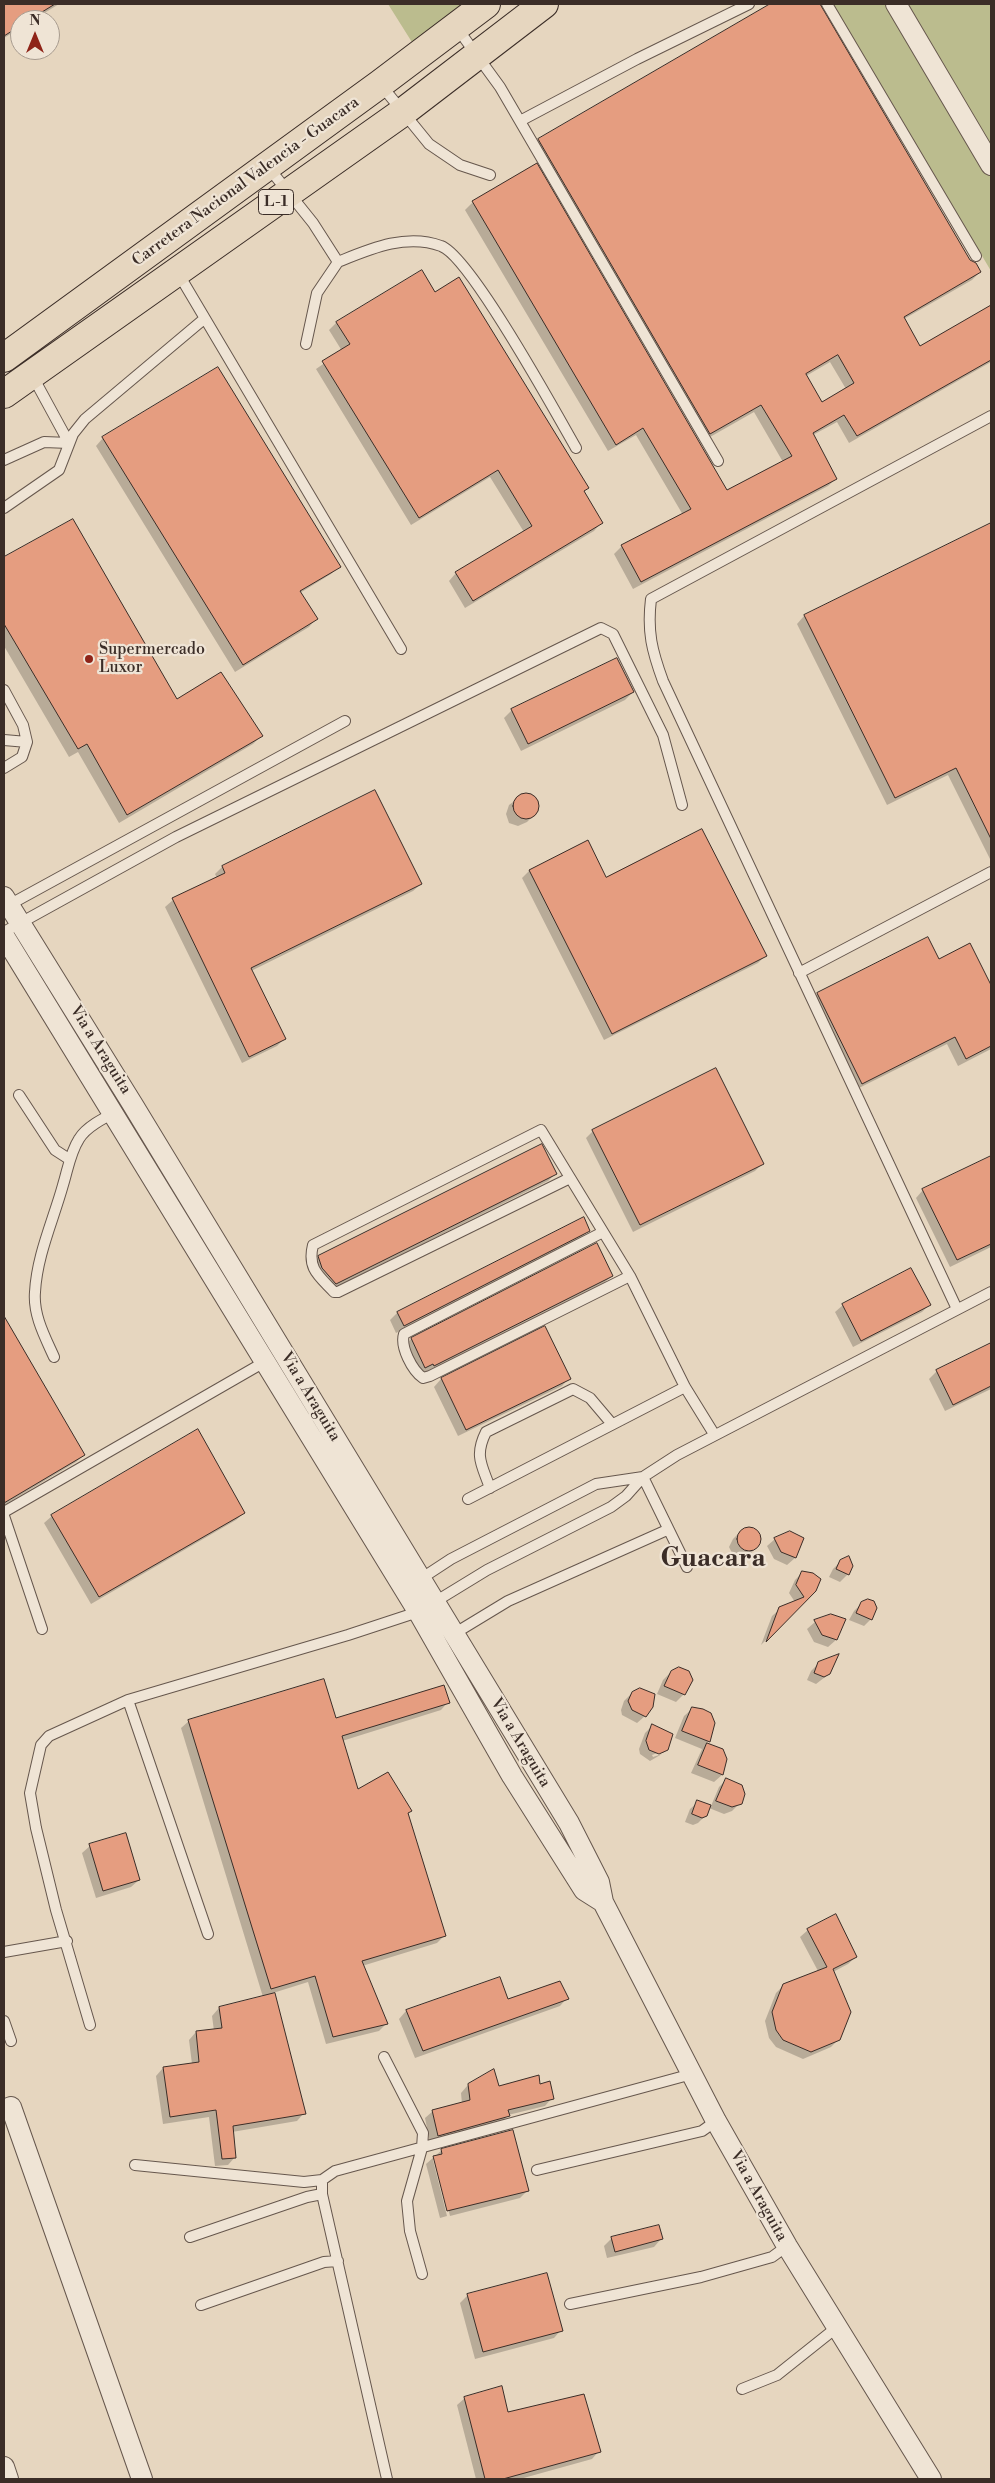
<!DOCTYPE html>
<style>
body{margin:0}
#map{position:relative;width:995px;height:2483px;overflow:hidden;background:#e6d6bf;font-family:"Libre Bodoni",serif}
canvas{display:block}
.frame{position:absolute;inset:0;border:5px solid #3b2d27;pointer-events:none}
.north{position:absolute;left:10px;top:10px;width:50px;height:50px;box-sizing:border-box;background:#efe4d5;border:1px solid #a79b8f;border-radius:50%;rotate:0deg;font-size:14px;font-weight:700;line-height:20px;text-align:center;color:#3b2d27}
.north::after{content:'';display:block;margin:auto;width:18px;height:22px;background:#8f2418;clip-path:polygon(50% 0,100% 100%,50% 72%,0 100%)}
</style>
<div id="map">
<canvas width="995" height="2483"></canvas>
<div class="frame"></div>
<div class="north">N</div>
</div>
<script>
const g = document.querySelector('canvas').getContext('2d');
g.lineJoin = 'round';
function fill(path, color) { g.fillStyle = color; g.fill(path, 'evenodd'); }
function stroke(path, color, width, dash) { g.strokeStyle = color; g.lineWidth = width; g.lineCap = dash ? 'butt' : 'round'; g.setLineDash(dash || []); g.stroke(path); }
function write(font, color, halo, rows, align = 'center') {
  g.font = font + ' "Libre Bodoni",serif'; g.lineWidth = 4.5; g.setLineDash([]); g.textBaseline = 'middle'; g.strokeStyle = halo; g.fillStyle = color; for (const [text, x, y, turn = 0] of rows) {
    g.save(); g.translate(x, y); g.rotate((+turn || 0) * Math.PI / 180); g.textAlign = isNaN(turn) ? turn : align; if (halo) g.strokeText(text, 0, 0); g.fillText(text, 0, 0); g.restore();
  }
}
fill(new Path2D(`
 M388 4H472L415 47Z
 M833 4H991V271Z`), '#bbbc8e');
fill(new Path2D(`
 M4 4H59L33 20H20V28L4 38Z
 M773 4H820V8L969 260 980 272 972 280 904 319 920 347 991 307V362L849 443 837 422 813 435 836 479 828 486 633 589 614 554 622 546 683 515 636 435 608 451 465 210 473 202 727 491 783 462 754 412 703 441 532 148 539 140ZM830 362 846 389 822 403 806 376Z
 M421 272 435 294 588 488 583 492 601 523 594 531 465 608 449 581 456 573 524 532 490 477 411 525 316 369 342 351 329 330 336 323Z
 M103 438 339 567 331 574 300 593 316 619 309 627 235 672 96 446Z
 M72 520 176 701 262 735 253 744 119 823 78 752 69 757 4 646V559Z
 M991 525V861L948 775 887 805 797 624 804 616Z
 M633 692 625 700 521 751 504 718 512 710Z
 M525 793 535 797 539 806 535 814 527 822 518 826 509 823 506 814 509 805Z
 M587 842 605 879 765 956 758 963 604 1040 522 878 529 871Z
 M222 867 421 884 413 891 251 971 284 1039 277 1046 242 1063 165 907 173 900 217 878 215 874Z
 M927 939 938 960 969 945 991 989V1049L958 1066 947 1044 855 1090 810 1001 817 994Z
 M593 1131 763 1163 755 1171 633 1232 586 1138Z
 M991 1157V1247L950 1267 916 1198 923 1190Z
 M555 1174 548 1181 328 1291 312 1265 319 1257Z
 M589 1230 581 1238 396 1333 390 1320 397 1313Z
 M596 1245 612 1276 604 1283 427 1373 426 1371 417 1375 404 1347 411 1339Z
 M843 1305H929L922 1312 853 1347 835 1312Z
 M4 1319 84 1455 76 1462 4 1505Z
 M544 1328 569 1378 562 1386 458 1436 434 1387 441 1379Z
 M991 1344V1389L945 1411 929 1379 937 1371Z
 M244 1513 236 1520 91 1604 44 1523 52 1516Z
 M749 1528 757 1531 761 1540 757 1547 749 1555 741 1558 733 1555 729 1547 733 1539 741 1531Z
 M775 1539H803L795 1558 787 1565 774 1559 767 1546Z
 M841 1561 848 1574 840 1582 829 1577 833 1569Z
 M803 1572 815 1590 761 1645 772 1616 780 1609 795 1602 789 1593 795 1580Z
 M862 1603 871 1619 864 1626 849 1620 854 1611Z
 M815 1622 836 1640 828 1647 814 1642 807 1629Z
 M819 1663 829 1674 816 1684 807 1680 811 1671Z
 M671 1672 684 1694 676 1702 657 1694 663 1680Z
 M632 1693 645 1716 637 1723 622 1715 621 1710 624 1701Z
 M448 1702 441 1710 342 1741 357 1791 407 1814 445 1935 437 1943 362 1966 387 2023 379 2031 326 2044 308 1982 273 1993 304 2113 297 2121 232 2132 235 2157 228 2165 215 2166 209 2117 163 2124 156 2076 163 2068 192 2064 189 2040 196 2032 214 2031 212 2016 219 2008 263 1997 181 1728 189 1721 335 1720Z
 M692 1709 709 1741 706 1744 722 1750 725 1759 722 1775 714 1782 691 1773 702 1749 675 1738 684 1716Z
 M652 1726 667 1749 663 1753V1751L652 1755 653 1757 662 1754 650 1761 640 1754 639 1749 645 1733Z
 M726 1780 740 1803 732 1811 724 1814 709 1808 706 1815 698 1823 693 1825 685 1822 690 1809 698 1802 711 1806 719 1787Z
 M90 1846 139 1880 131 1887 96 1898 82 1853Z
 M808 1930 856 1957 848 1964 833 1972 839 2039 831 2047 803 2059 776 2047 769 2038 765 2021 776 1993 784 1985 818 1971 800 1937Z
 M500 1979 508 2001 567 1998 560 2006 415 2058 399 2019 406 2011Z
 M468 2085 499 2088 539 2086 552 2098 545 2106 508 2115 501 2124 430 2143 425 2118 433 2111 462 2104 461 2093Z
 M442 2150 527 2191 520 2198 450 2216 435 2158 433 2160 447 2216 440 2218 426 2164Z
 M612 2238 661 2239 654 2247 607 2258 604 2246Z
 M468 2295 561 2330 554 2338 475 2359 460 2303Z
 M465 2398 507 2413 599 2451 592 2459 520 2479H476L457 2405Z`), '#0003');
const building = new Path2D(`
 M4 4H55L29 20H20V26L4 36Z
 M770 4H820L970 260 976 263 981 272 904 317 920 346 991 305V360L857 436 844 415 813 433 837 479 641 582 621 545 691 509 643 428 616 445 472 201 537 163 727 490 792 456 761 405 710 434 538 139ZM838 355 854 383 822 402 806 374Z
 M422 270 435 292 459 277 589 488 584 491 603 523 473 601 455 572 532 526 498 470 419 518 322 361 350 344 336 322Z
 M218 367 341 567 300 591 318 619 243 665 102 437Z
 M73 519 177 699 221 672 263 736 127 815 87 744 78 749 4 624V557Z
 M991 523V839L956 768 895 798 804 615Z
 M617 658 634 692 528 744 511 709Z
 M375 790 422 884 251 968 286 1039 249 1057 172 898 225 873 222 866Z
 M513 806a13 13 0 1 1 26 0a13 13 0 1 1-26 0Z
 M702 829 767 956 612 1034 529 870 588 840 606 877Z
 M928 937 939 959 970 943 991 985V1046L966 1059 955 1037 862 1084 817 993Z
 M716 1068 764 1164 640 1225 592 1130Z
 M542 1144 557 1174 336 1284 322 1268 318 1256Z
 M991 1156V1244L957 1260 922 1189Z
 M584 1217 590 1231 404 1326 397 1312Z
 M597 1243 613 1276 434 1366 433 1364 425 1368 411 1338Z
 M911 1268 931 1305 861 1341 842 1304Z
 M4 1316 85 1455 4 1503Z
 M545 1326 571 1379 466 1430 441 1378Z
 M991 1343V1386L953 1405 936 1370Z
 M198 1429 245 1513 99 1597 51 1515Z
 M737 1539a12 12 0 1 1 24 0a12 12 0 1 1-24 0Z
 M790 1531 804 1538 796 1558 781 1552 774 1538Z
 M849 1556 853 1566 849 1575 836 1569 840 1560Z
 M802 1571 813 1573 821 1579 816 1591 766 1642 779 1607 804 1597 796 1585Z
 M868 1599 874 1601 877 1608 872 1620 856 1613 861 1602Z
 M831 1614 846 1619 837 1640 822 1635 814 1620Z
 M839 1654 830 1674 824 1677 814 1673 818 1662Z
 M679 1667 689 1671 693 1680 685 1695 664 1686 671 1671Z
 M324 1679 336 1718 444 1685 450 1703 342 1736 358 1789 388 1772 412 1811 408 1813 446 1936 362 1961 388 2024 333 2037 315 1976 271 1989 188 1720Z
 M640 1688 655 1694 653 1707 646 1717 632 1710 628 1701 632 1692Z
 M692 1707 703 1709 711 1713 715 1723 710 1742 682 1731Z
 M652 1724 673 1734 668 1750 659 1754 649 1750 646 1741Z
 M707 1743 723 1749 727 1759 723 1775 698 1765Z
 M726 1778 742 1785 745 1794 742 1804 732 1807 716 1801Z
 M697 1800 711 1805 707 1816 702 1818 692 1814Z
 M126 1833 140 1880 103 1891 89 1844Z
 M836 1914 857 1957 833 1969 851 2012 840 2040 811 2052 783 2040 776 2030 772 2012 783 1984 827 1967 807 1929Z
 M500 1977 508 1999 560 1981 569 1999 423 2051 406 2010Z
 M275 1993 306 2114 233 2126 236 2158 222 2159 216 2110 170 2117 163 2067 199 2062 196 2031 222 2028 219 2007Z
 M494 2069 499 2086 539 2075 540 2084 550 2081 554 2099 508 2110 510 2116 438 2136 432 2110 470 2100 468 2084Z
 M513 2130 529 2191 447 2211 433 2156 442 2154 441 2149Z
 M659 2225 663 2239 615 2252 611 2237Z
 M547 2273 563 2331 483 2352 467 2294Z
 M502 2386 508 2412 584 2394 601 2452 503 2479H485L464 2397Z`);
fill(building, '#e59d80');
stroke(building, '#3b2d27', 1);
const lane = new Path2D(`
 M827 4 976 256
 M457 28 500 87 718 461
 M381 85 429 144 460 165 490 175
 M520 121 637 59 749 4
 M268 167 313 223 338 262C370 249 406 233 441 246 470 256 556 413 576 448
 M178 273 401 649
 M306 344 317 293 338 262
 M32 375 69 443
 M4 460 44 442 69 443
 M4 508 59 470 73 434 85 419 204 319
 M4 690 23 725 27 742 22 757 4 768
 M4 740 27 742
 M7 906 345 721
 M4 932 176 837 601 628 613 634 663 735 682 805
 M799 973 991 872
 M19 1095 55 1150 69 1159
 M570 1178 338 1292H334C319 1276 307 1269 313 1245L541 1130 630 1276 685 1387 714 1434
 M603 1232 404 1334C400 1347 412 1370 423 1378L430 1376 630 1276
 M957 1309 663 681C652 651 647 632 651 599L991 416
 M54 1357C45 1337 33 1315 35 1292 37 1255 53 1221 63 1185 68 1169 70 1153 79 1139 86 1127 104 1118 116 1112
 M643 1477 687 1567
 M490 1488C482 1465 474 1456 486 1432L573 1389 590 1398 612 1424
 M468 1499 685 1387
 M4 1512 268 1360
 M4 1516 42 1629
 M419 1580 451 1559 596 1484 643 1477
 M433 1603 487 1570 611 1507 626 1496 643 1477 677 1455 991 1292
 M452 1635 508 1601 667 1530
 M128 1700 208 1934
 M4 1952 67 1941
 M4 2021 11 2041
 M90 2025 56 1910 36 1828 30 1793 41 1745 49 1736 128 1700 348 1635 421 1611
 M384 2057 423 2133 422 2148 407 2201 410 2231 422 2274
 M135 2165 304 2182 322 2180
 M537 2170 702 2131 716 2121
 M190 2237 307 2197 322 2194
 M570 2304 701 2277 772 2257 787 2246
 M201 2305 324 2262 338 2261
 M742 2389 777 2375 836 2328
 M387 2479 322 2194V2180L335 2171 692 2074`);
const street = new Path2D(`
 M896 4 991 165
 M4 897 133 1105 569 1823 599 1882 603 1902 716 2121 787 2246 931 2479
 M4 936 419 1613 512 1776 584 1890 603 1902
 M4 2110 11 2107 142 2479
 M4 2467 8 2479`);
const primary = new Path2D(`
 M4 358 380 84 486 4
 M4 394 403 112 544 4`);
stroke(lane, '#66574d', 12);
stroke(street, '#66574d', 22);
stroke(primary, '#3b2d27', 30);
stroke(lane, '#efe4d5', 10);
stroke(street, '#efe4d5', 20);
stroke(primary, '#e6d6bf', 28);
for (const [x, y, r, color] of [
 [89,659,5,"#8f2418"]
]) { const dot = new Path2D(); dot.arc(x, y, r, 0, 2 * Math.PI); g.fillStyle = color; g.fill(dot); stroke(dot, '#efe4d5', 2); }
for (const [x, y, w] of [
 [276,202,35]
]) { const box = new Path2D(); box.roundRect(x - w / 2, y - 12.5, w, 25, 4); g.fillStyle = '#efe4d5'; g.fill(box); stroke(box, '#3b2d27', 1); }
write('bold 15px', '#3b2d27', null, [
 ["L-1",276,202]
]);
write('16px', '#3b2d27', '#efe4d5', [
 ["Carretera Nacional Valencia - Guacara",246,182,-36],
 ["Via a Araguita",100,1050,58],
 ["Via a Araguita",310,1397,59],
 ["Via a Araguita",520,1743,59],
 ["Via a Araguita",758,2196,61]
]);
write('16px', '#3b2d27', '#efe4d5', [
 ["Supermercado",99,650],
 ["Luxor",99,668]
], 'left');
write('bold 26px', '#3b2d27', '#efe4d5', [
 ["Guacara",713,1560]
]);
</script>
